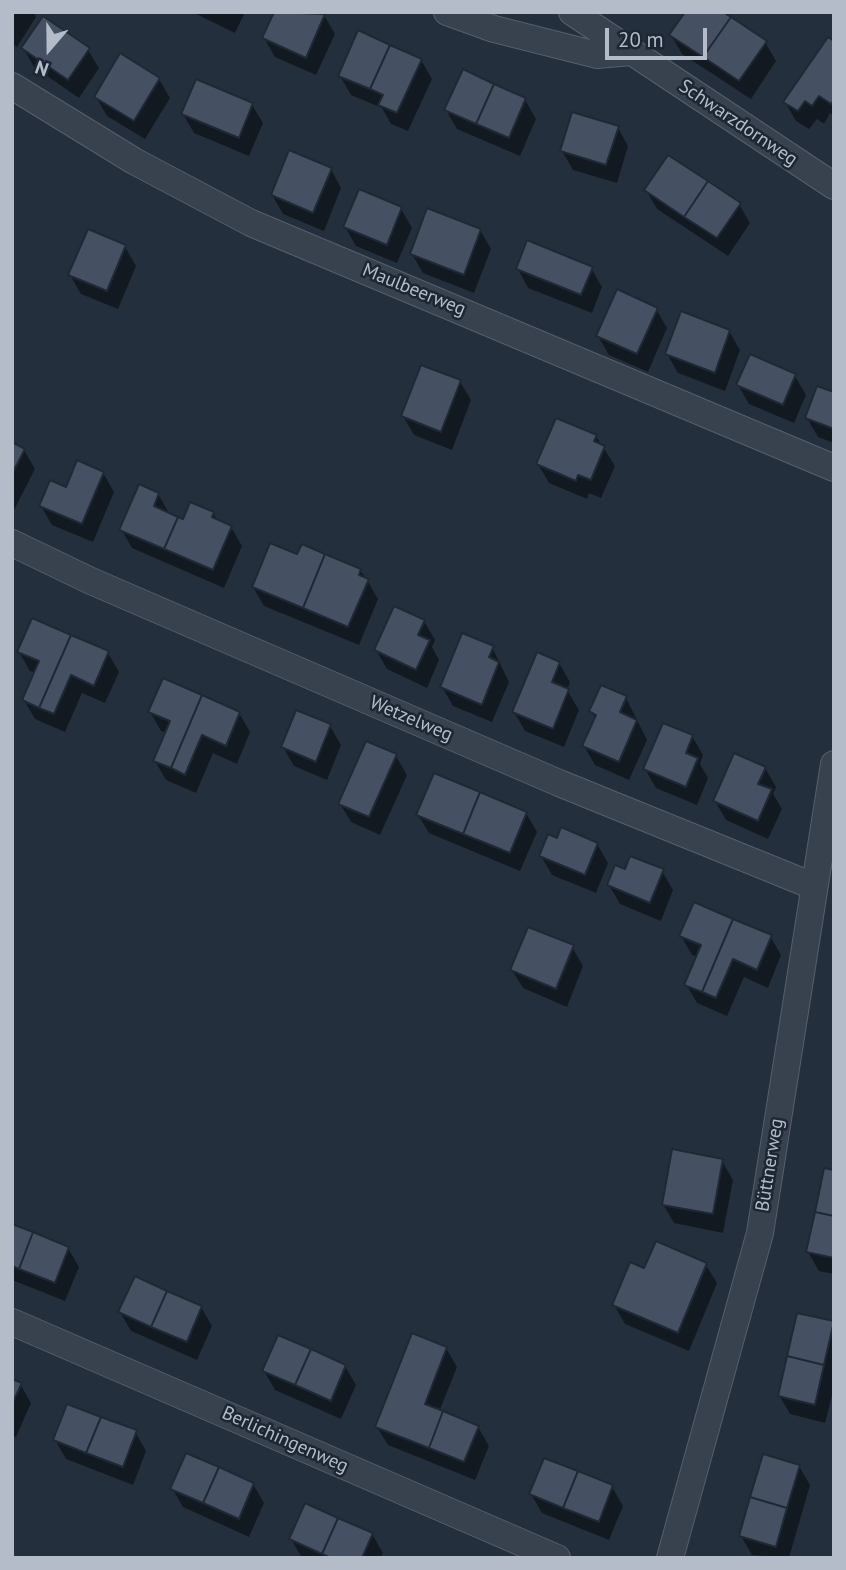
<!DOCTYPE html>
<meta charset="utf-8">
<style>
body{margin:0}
#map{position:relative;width:846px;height:1570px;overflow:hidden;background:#242f3e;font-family:"PT Sans",sans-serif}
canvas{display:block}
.frame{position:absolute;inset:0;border:14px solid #b4bcc9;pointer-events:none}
.north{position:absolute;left:14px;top:14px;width:70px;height:70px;-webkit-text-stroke:5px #1d2633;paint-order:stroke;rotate:200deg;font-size:19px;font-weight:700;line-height:28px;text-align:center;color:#b4bcc9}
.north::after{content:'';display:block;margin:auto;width:24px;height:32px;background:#b4bcc9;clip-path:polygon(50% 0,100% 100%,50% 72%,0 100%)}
.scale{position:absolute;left:605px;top:28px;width:102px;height:32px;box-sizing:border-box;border:4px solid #b4bcc9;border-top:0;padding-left:9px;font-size:21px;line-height:24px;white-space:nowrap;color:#b4bcc9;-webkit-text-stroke:5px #1d2633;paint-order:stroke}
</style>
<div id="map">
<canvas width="846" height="1570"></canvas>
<div class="frame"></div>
<div class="north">N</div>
<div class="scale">20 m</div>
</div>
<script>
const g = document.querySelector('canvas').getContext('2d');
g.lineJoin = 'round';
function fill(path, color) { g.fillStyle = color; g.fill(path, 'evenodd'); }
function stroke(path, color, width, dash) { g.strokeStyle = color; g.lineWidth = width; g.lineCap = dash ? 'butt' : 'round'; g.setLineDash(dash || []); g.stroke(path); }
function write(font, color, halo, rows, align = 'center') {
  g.font = font + ' "PT Sans",sans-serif'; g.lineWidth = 5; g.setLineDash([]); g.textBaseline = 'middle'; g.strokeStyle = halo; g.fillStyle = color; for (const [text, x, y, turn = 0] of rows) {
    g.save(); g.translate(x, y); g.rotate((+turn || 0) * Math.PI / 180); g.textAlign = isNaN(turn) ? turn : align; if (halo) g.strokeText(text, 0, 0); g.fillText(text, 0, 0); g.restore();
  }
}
fill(new Path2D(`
 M12 12H34L36 17 17 47 12 44Z
 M192 12H245L235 33Z
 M275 12H317L324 15 335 34 316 75 275 57 264 38Z
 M671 35 765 42 776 61 751 99 682 54Z
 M834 43V116L830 113 824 124 817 119 809 129 796 121 785 102Z
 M23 48 88 50 99 68 79 98 34 67Z
 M421 60 432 79 408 131 391 124 382 108 351 95 340 76Z
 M159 79 170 98 145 139 107 116 96 97Z
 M525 100 536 119 520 156 457 129 446 110Z
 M252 105 263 123 249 156 194 133 183 114Z
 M618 128 628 146 617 183 573 170 562 151Z
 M331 169 341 188 324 231 283 214 272 195Z
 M646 190 739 204 750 223 728 256 657 209Z
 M401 209 412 228 397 263 356 246 345 227Z
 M480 230 491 249 474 293 423 273 412 254Z
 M125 247 136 266 118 309 81 294 70 275Z
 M591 268 602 287 592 313 528 288 518 269Z
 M656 309 667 328 648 372 609 355 598 336Z
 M729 331 740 350 725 391 678 373 667 354Z
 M795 376 806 395 794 423 749 404 738 385Z
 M460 382 471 400 452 450 414 435 403 416Z
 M834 394V443L818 437 807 418Z
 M596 436 615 466 601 498 589 493 587 499 549 483 538 464Z
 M12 444 24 450 35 469 12 514Z
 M103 473 114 492 93 542 52 525 41 506 66 489Z
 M158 494 169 513 184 522 213 513 218 521 231 527 242 546 224 588 132 548 121 529Z
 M298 557 360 570 367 580 378 599 359 645 264 606 253 587Z
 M424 621 435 640 432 647 439 660 427 688 387 669 376 650Z
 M492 647 509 682 492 722 453 706 442 687Z
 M19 652 108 653 119 672 105 703 82 693 65 732 35 719 24 700 36 673 30 671Z
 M559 663 570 682 567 690 579 710 564 747 525 731 514 712Z
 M626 698 647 740 629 780 595 765 584 746 596 719 591 711Z
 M150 712 239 713 250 732 237 764 213 753 196 793 166 780 155 761 167 733 161 731Z
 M330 726 341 745 327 780 294 766 283 747Z
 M692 736 703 755 700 764 708 778 697 805 656 788 645 769Z
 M396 756 407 775 380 835 351 822 340 804Z
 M765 768 776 787 773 794 782 809 768 839 726 820 715 801Z
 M526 813 537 832 520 871 429 833 418 815Z
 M597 844 608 863 596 893 552 875 541 856Z
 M626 871H662L673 890 661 921 620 904 609 885Z
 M681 936H770L781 955 768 988 744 977 727 1016 697 1003 686 984 698 957 692 955Z
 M572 947 583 966 567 1007 523 988 512 970Z
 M722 1161 733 1180 723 1233 674 1223 663 1204Z
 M834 1172V1274L819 1271 808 1252Z
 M12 1226 68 1248 79 1267 65 1301 12 1280Z
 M706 1265 717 1283 689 1351 625 1324 614 1305 645 1271Z
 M201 1307 212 1326 197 1360 131 1331 120 1312Z
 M834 1323V1387L825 1423 790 1414 779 1395Z
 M446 1348 457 1367 439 1412 478 1427 489 1446 475 1480 388 1445 377 1427Z
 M345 1366 356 1385 341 1419 275 1390 264 1371Z
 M12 1381 20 1384 31 1403 16 1437 12 1435Z
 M135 1432 146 1451 133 1485 66 1459 55 1440Z
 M799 1466 810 1485 789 1558 752 1555 741 1536Z
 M253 1484 264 1503 249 1537 183 1507 172 1488Z
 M612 1487 623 1506 609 1540 542 1513 531 1494Z
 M372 1534 383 1553 381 1558H302L291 1539Z`), '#0007');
const building = new Path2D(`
 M274 12 325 14 306 58 262 38Z
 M685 12H723L731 17 703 57 669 35Z
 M43 16 90 48 68 80 21 48Z
 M731 17 767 41 739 81 703 57Z
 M358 30 390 45 370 89 338 76Z
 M828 37 834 41V100L831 104 819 96 812 106 805 101 798 111 783 102Z
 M390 45 422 59 397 113 378 105 383 95 370 89Z
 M120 53 160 78 134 121 94 97Z
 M463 69 494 84 476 124 444 110Z
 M196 79 253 103 239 138 181 114Z
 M494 84 526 98 509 138 476 124Z
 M572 112 619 126 606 165 560 151Z
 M289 150 332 168 313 213 271 195Z
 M668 155 708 181 684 217 644 190Z
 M708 181 741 203 717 238 684 217Z
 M359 189 402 207 387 245 343 227Z
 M427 208 481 229 464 275 410 254Z
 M88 229 126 245 107 291 68 275Z
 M527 240 593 267 581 295 516 269Z
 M617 289 658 308 637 354 596 336Z
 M681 311 730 330 715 373 665 354Z
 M750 354 796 374 783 405 736 385Z
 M421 365 461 380 441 432 401 416Z
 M817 386 834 392V429L805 418Z
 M556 418 597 435 594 441 605 446 591 480 578 475 576 481 536 464Z
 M12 442 25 449 12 474Z
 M77 460 104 472 82 524 39 506 50 480 66 487Z
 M139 484 159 493 154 506 178 517 164 549 119 530Z
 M190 502 214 512 212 517 232 526 213 570 164 549 178 517 183 519Z
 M270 543 297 554 302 544 325 554 303 608 252 587Z
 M325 554 361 569 359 575 369 579 348 627 303 608Z
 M394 606 425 620 418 635 430 640 416 670 374 650Z
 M32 618 71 635 39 708 22 700 39 661 17 652Z
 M462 633 494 646 489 657 499 662 482 705 440 687Z
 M71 635 109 651 94 686 71 675 54 714 39 708Z
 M537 652 560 662 552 682 569 689 553 729 512 712Z
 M163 678 202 695 171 768 153 761 170 721 148 712Z
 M601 685 627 696 620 712 637 720 619 762 582 746 596 715 589 711Z
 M202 695 240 712 226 746 202 735 185 775 171 768Z
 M296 710 331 724 316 762 281 747Z
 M663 723 693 735 686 753 698 758 686 787 643 769Z
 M366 741 397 754 369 817 338 804Z
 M734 753 766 767 758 784 772 789 758 821 713 801Z
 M434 773 480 792 463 834 416 815Z
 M480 792 527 812 510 853 463 834Z
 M561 827 598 843 585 875 539 856 548 834 557 838Z
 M630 856 664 869 650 903 607 885 615 865 625 869Z
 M694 902 733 919 702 992 684 985 701 945 679 936Z
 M733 919 772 935 757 970 733 959 716 998 702 992Z
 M528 927 574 945 556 989 510 970Z
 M672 1149 723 1159 713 1214 662 1205Z
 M824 1168 834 1170V1216L815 1212Z
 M815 1212 834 1216V1258L806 1252Z
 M12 1224 33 1232 19 1269 12 1266Z
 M33 1232 69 1247 55 1283 19 1269Z
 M656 1241 707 1263 678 1333 612 1305 630 1262 644 1268Z
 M135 1276 167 1291 151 1327 118 1312Z
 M167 1291 202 1306 187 1342 151 1327Z
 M797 1313 834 1321 824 1365 787 1356Z
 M412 1333 447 1347 425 1404 443 1411 429 1448 375 1427Z
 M278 1335 311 1349 295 1385 262 1371Z
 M311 1349 346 1365 331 1401 295 1385Z
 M787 1356 824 1365 815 1405 778 1396Z
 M12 1379 22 1383 12 1404Z
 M67 1404 101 1417 86 1453 53 1440Z
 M443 1411 479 1426 464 1462 429 1448Z
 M101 1417 137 1430 123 1467 86 1453Z
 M186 1453 219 1467 203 1503 170 1489Z
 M763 1454 800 1465 787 1508 750 1497Z
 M544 1458 578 1471 563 1508 529 1494Z
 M219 1467 254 1483 239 1519 203 1503Z
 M578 1471 613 1485 599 1522 563 1508Z
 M750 1497 787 1508 776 1547 739 1536Z
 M305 1503 338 1518 322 1554 289 1539Z
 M338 1518 373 1533 362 1558H331L322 1554Z`);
fill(building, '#455162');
stroke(building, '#1f2835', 2);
const street = new Path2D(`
 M447 12 494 29 597 55 631 52
 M572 12 834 186
 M12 86 134 161 251 223 834 468
 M12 543 91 581 559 783 813 886
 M12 1322 557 1558
 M670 1558 760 1233 834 764`);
stroke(street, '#565f6c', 28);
stroke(street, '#38414e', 26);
write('19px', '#b4bcc9', '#1d2633', [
 ["Schwarzdornweg",738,123,34],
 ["Maulbeerweg",414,290,22],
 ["Wetzelweg",411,719,23],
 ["Büttnerweg",770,1165,-81],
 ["Berlichingenweg",285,1440,24]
]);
</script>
